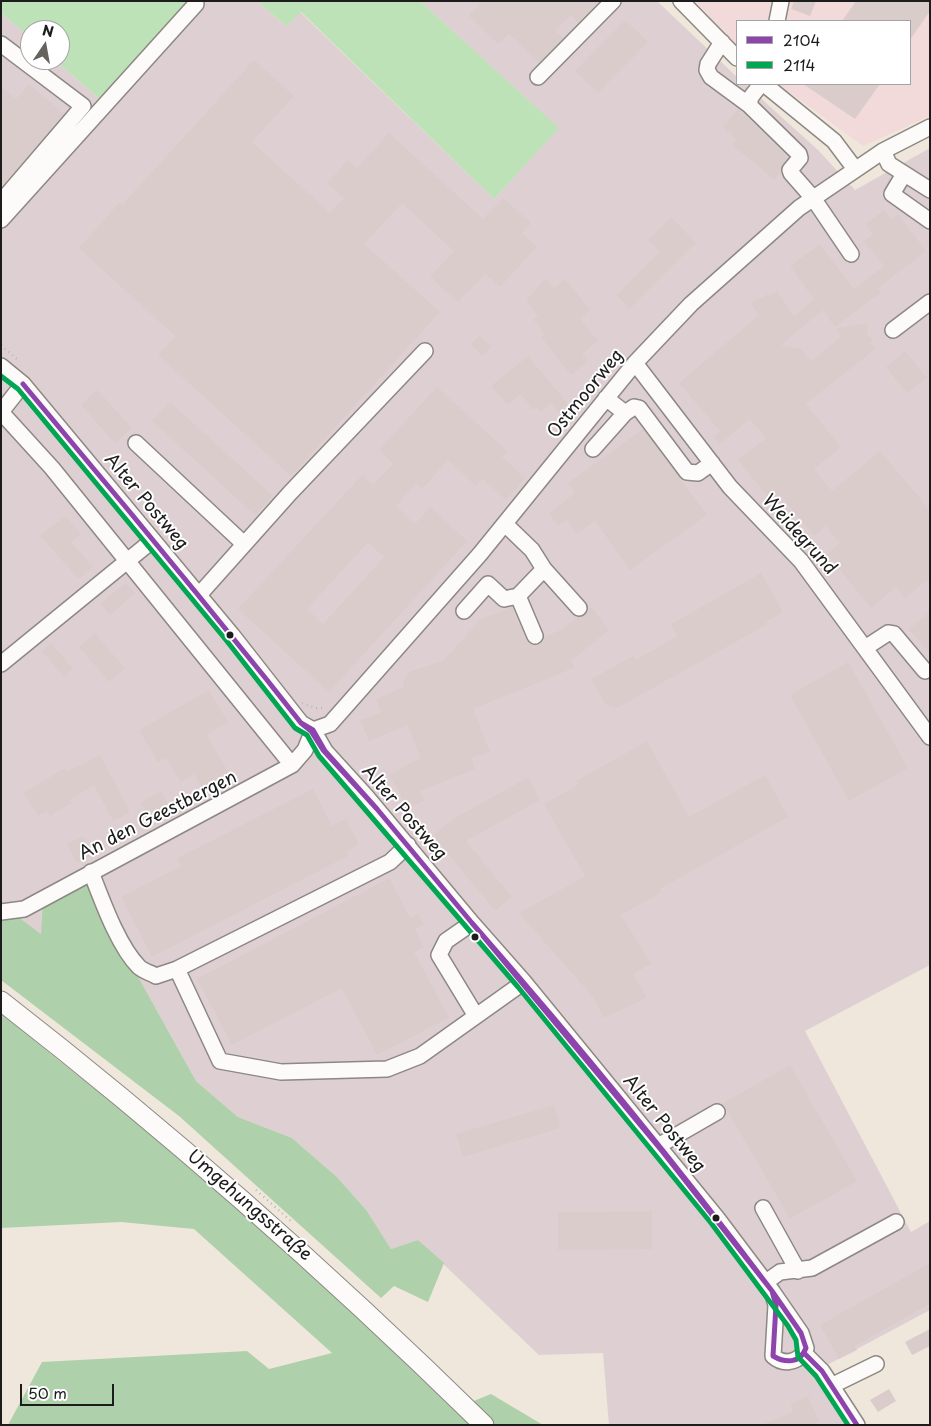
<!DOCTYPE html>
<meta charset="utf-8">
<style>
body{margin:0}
#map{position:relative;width:931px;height:1426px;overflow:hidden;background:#efe7db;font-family:"Playpen Sans",sans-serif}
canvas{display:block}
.frame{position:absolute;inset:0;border:2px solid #1c1c1c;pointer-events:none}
.legend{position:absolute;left:736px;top:20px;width:175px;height:65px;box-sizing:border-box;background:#fff;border:1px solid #a4a4a4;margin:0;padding:6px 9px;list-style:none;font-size:15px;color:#1c1c1c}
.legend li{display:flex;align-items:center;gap:10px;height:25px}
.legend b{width:25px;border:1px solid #a4a4a4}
.north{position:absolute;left:20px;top:20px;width:50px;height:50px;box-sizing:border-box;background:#fff;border:1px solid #a4a4a4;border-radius:50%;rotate:12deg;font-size:14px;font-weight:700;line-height:20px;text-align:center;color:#1c1c1c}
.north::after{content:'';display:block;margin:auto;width:18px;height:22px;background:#66635f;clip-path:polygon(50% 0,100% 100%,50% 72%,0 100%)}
.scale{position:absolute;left:20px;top:1384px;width:94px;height:22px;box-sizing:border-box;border:2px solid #1c1c1c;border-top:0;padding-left:6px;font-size:15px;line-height:18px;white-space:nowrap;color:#1c1c1c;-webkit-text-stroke:4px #fff;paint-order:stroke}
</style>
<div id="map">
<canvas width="931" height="1426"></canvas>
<div class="frame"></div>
<ul class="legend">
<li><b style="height:6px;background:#8e44ad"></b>2104</li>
<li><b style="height:6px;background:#00a651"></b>2114</li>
</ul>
<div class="north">N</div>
<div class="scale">50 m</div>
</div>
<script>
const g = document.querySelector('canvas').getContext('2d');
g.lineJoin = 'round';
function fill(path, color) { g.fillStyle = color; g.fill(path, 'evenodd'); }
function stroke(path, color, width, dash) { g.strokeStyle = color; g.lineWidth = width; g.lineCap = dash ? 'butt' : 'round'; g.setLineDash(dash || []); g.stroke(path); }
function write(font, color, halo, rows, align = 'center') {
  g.font = font + ' "Playpen Sans",sans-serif'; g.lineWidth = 4; g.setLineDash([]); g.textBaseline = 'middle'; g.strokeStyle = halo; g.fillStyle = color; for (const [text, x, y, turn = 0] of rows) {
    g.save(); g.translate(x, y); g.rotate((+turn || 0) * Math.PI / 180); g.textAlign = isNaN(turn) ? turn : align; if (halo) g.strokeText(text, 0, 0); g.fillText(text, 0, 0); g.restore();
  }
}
fill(new Path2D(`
 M695 1H930V116L863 146 778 84H910V21H737V47Z`), '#f2dada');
fill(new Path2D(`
 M192 1H257L286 26 300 12 494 199 558 128 420 1H657L737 77V84H745L818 150 855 190 930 148V965L805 1031 911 1232 930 1221V1310L814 1372 849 1425H609L603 1353 539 1355 418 1240 391 1249 367 1211 337 1177 292 1138 238 1117 196 1081 86 883 41 934 1 904V13L30 38V60H55L102 101Z`), '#ded0d2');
fill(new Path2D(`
 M1 1H192L102 101 55 60H60V30H30V38L1 13Z
 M257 1H420L559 128 494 199 301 12 286 26Z`), '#bee2b7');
fill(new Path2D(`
 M86 883 196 1081 238 1117 292 1138 337 1177 367 1211 391 1249 418 1240 444 1263 428 1302 394 1286 381 1298 179 1116 1 980V904L41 934 43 903Z
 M1 1014 142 1127 365 1314 454 1409 491 1394 543 1425H8L42 1362 247 1351 269 1369 332 1353 194 1229 121 1222 1 1228Z`), '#aed0aa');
fill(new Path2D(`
 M483 1H600L578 23 571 15 555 31 563 38 539 63 509 34 498 44 469 16Z
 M794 1H816L810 16 791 9Z
 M856 1H930V11L910 40V21H842Z
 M625 20 648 42 598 93 575 71Z
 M254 60 294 96 252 142 330 213 344 198 327 183 348 160 357 168 389 133 483 219 503 198 531 223 522 233 537 247 500 287 485 274 458 302 430 277 454 251 402 203 364 244 440 312 291 476 158 355 175 336 79 248 120 202 122 205Z
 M29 84 64 114 1 187V87L16 99Z
 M803 84H880L855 119Z
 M738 109 788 158 775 180 732 145 737 139 723 127Z
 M884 210 891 219 898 214 926 251 878 288 881 292 835 327 823 310 781 345 801 349 811 361 842 336 836 328 868 323 867 334 873 341 870 343 875 349 806 404 841 447 814 469 832 491 880 451 930 510V578L905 598 896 587 871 608 827 554 840 543 826 526 814 536 781 496 773 503 738 460 766 438 750 419 720 444 714 437 720 431 679 383 759 315 751 303 759 297 760 299 768 294 770 296 777 291 794 316 814 299 790 266 820 244 854 289 884 266 864 241 873 234 866 224Z
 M671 217 696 243 630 309 616 295 660 251 648 240Z
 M546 278 554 288 565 279 590 310 580 319 598 341 582 354 588 361 571 375 541 337 545 334 533 319 538 316 526 301Z
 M480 335 491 347 482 356 471 344Z
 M905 351 927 378 907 393 886 367Z
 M528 356 568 404 558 412 551 403 540 412 537 407 533 410 521 394 507 405 491 386Z
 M437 387 507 451 502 457 525 478 506 500 482 478 476 486 448 460 422 489 416 484 396 506 415 524 430 507 467 541 329 692 238 609 362 475 373 485 393 464 379 450ZM368 542 384 557 323 624 307 609Z
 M97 390 132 428 115 443 81 405Z
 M170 402 273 496 255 515 152 421Z
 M643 429 707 515 630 570 595 521 577 534 566 520 558 526 549 513 575 493 568 483Z
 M65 516 81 534 71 542 93 567 79 579 40 536Z
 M761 573 783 612 766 622 768 624 617 708 606 705 591 679 633 656 636 660 677 636 671 624Z
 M126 583 135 593 110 615 100 603Z
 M512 607 526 640 533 645 539 644 544 637 563 629 578 617 585 615 591 607 609 630 571 661 574 668 473 709 490 752 472 758 475 769 420 791 425 800 409 809 389 775 420 758 408 725 369 741 360 720 381 712 376 699 404 687 403 681 409 672 444 660 481 619Z
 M930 612V654L909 629Z
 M95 633 125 669 109 682 79 647Z
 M51 643 73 669 64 677 42 651Z
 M848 662 908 768 849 801 790 695Z
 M209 690 228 722 206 735 230 775 204 791 194 774 181 782 166 758 158 762 139 730Z
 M647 741 689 817 765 775 788 817 660 889 662 892 621 915 651 964 633 974 647 998 604 1018 593 997 519 913 585 876 544 804 578 785 576 781Z
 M100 755 130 812 113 821 94 785 70 800 72 803 50 816 47 811 38 816 23 793 65 768 67 772Z
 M528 777 540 800 466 841 512 897 495 911 433 835 455 818Z
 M313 789 332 826 346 818 359 845 346 852 348 856 152 957 121 897 181 866 177 858Z
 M161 791 172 813 156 821 150 809 146 811 141 802Z
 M83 836 93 855 77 863 67 844Z
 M389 878 410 918 418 914 424 925 415 929 424 947 414 952 449 1018 377 1055 342 988 232 1045 197 979Z
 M790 1065 857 1181 790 1219 723 1103Z
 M554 1105 561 1128 463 1157 456 1134Z
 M652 1211V1249L558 1250V1212Z
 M930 1263V1304L855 1346 857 1350 839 1359 820 1325Z
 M930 1329V1346L912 1355 905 1342Z
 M889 1389 896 1401 878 1412 870 1400Z
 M808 1396 819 1422 813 1425H761L793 1412 790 1404Z`), '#dbcccc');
const minor = new Path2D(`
 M681 1 737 58
 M777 21 781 1
 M722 42 708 64 707 70 711 77 749 105
 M1 44 83 106 1 202
 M538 77 613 1
 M761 84 751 97 749 105 799 154 800 158 790 170 791 173 813 198 851 254
 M764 84 834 141 855 169
 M883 151 889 164 930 190
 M904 174 892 194 930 221
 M1 220 196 4
 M893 330 930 302
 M635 363 730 487 801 561 930 737
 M1 366 23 384 232 635 301 723 313 730 325 751 366 796 472 923 524 982 717 1218 772 1291 801 1333 806 1348 804 1353C795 1363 783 1365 773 1356L776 1305 772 1291
 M23 384 1 412 52 468 292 765
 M606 398 625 413 634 407 639 408 687 472 698 473 712 463
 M136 443 244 544
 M593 449 625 413
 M544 569 579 608
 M199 595 290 493 425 351
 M518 596 535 636
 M464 611 488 584 504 599 518 596 544 569 532 550 505 524
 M865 648 888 633 894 634 925 671
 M1 664 153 540
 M313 730 330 724 480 554 635 363 691 304 799 208 883 151 930 127
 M91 872C102 900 118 946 139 967 143 971 151 973 156 976L177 969 390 862 408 845
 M1 912 24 909 292 765 305 750 313 730
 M472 923 446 941 439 955 476 1016
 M177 969 220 1061 281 1072 387 1069 420 1056 524 982
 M658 1146 717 1112
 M763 1208 798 1271
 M766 1282 780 1272 812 1268 896 1222
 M804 1353 822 1371 857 1425
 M831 1386 876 1364`);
const major = new Path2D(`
 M1 1001C171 1133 331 1275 484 1425`);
stroke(minor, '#8c8882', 18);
stroke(major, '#8c8882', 21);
stroke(new Path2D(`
 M1 345 19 361
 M302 703 315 708H326
 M256 1190 292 1222`), '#b9b8b6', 2.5, [1, 4]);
stroke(minor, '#fdfbfa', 15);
stroke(major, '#fdfbfa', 19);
stroke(new Path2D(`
 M23 384 93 468
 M23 384 93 468
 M93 468 129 511
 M129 511 198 595
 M129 511 198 595
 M198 595 267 680
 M198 595 267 680
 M267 680 301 723
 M301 723 313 730 325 751 377 809
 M301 723 311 731 323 750 377 809
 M377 809 472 923
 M377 809 472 923
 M472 923C576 1042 677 1165 772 1291
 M472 923 662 1151 772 1291
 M772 1291 801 1333 806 1348C800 1364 785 1363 773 1356L776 1305Z
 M804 1353 822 1371 857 1425`), '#8e44ad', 5);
stroke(new Path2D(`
 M1 376 18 389 226 640 295 728 307 735 319 756 518 987 711 1223 788 1326 796 1340 798 1357 816 1376 848 1425`), '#00a651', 5);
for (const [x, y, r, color] of [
 [230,635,4.5,"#1c1c1c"],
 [475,937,4.5,"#1c1c1c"],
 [716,1218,4.5,"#1c1c1c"]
]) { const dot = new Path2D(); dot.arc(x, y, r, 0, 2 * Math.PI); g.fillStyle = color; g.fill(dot); stroke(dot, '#fff', 2); }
write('18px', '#1c1c1c', '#fff', [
 ["Ostmoorweg",586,394,-51],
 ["Alter Postweg",146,502,50],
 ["Weidegrund",799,535,48],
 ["Alter Postweg",404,813,49],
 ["An den Geestbergen",158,816,-27],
 ["Alter Postweg",664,1124,51],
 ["Umgehungsstraße",249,1206,41]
]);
</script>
